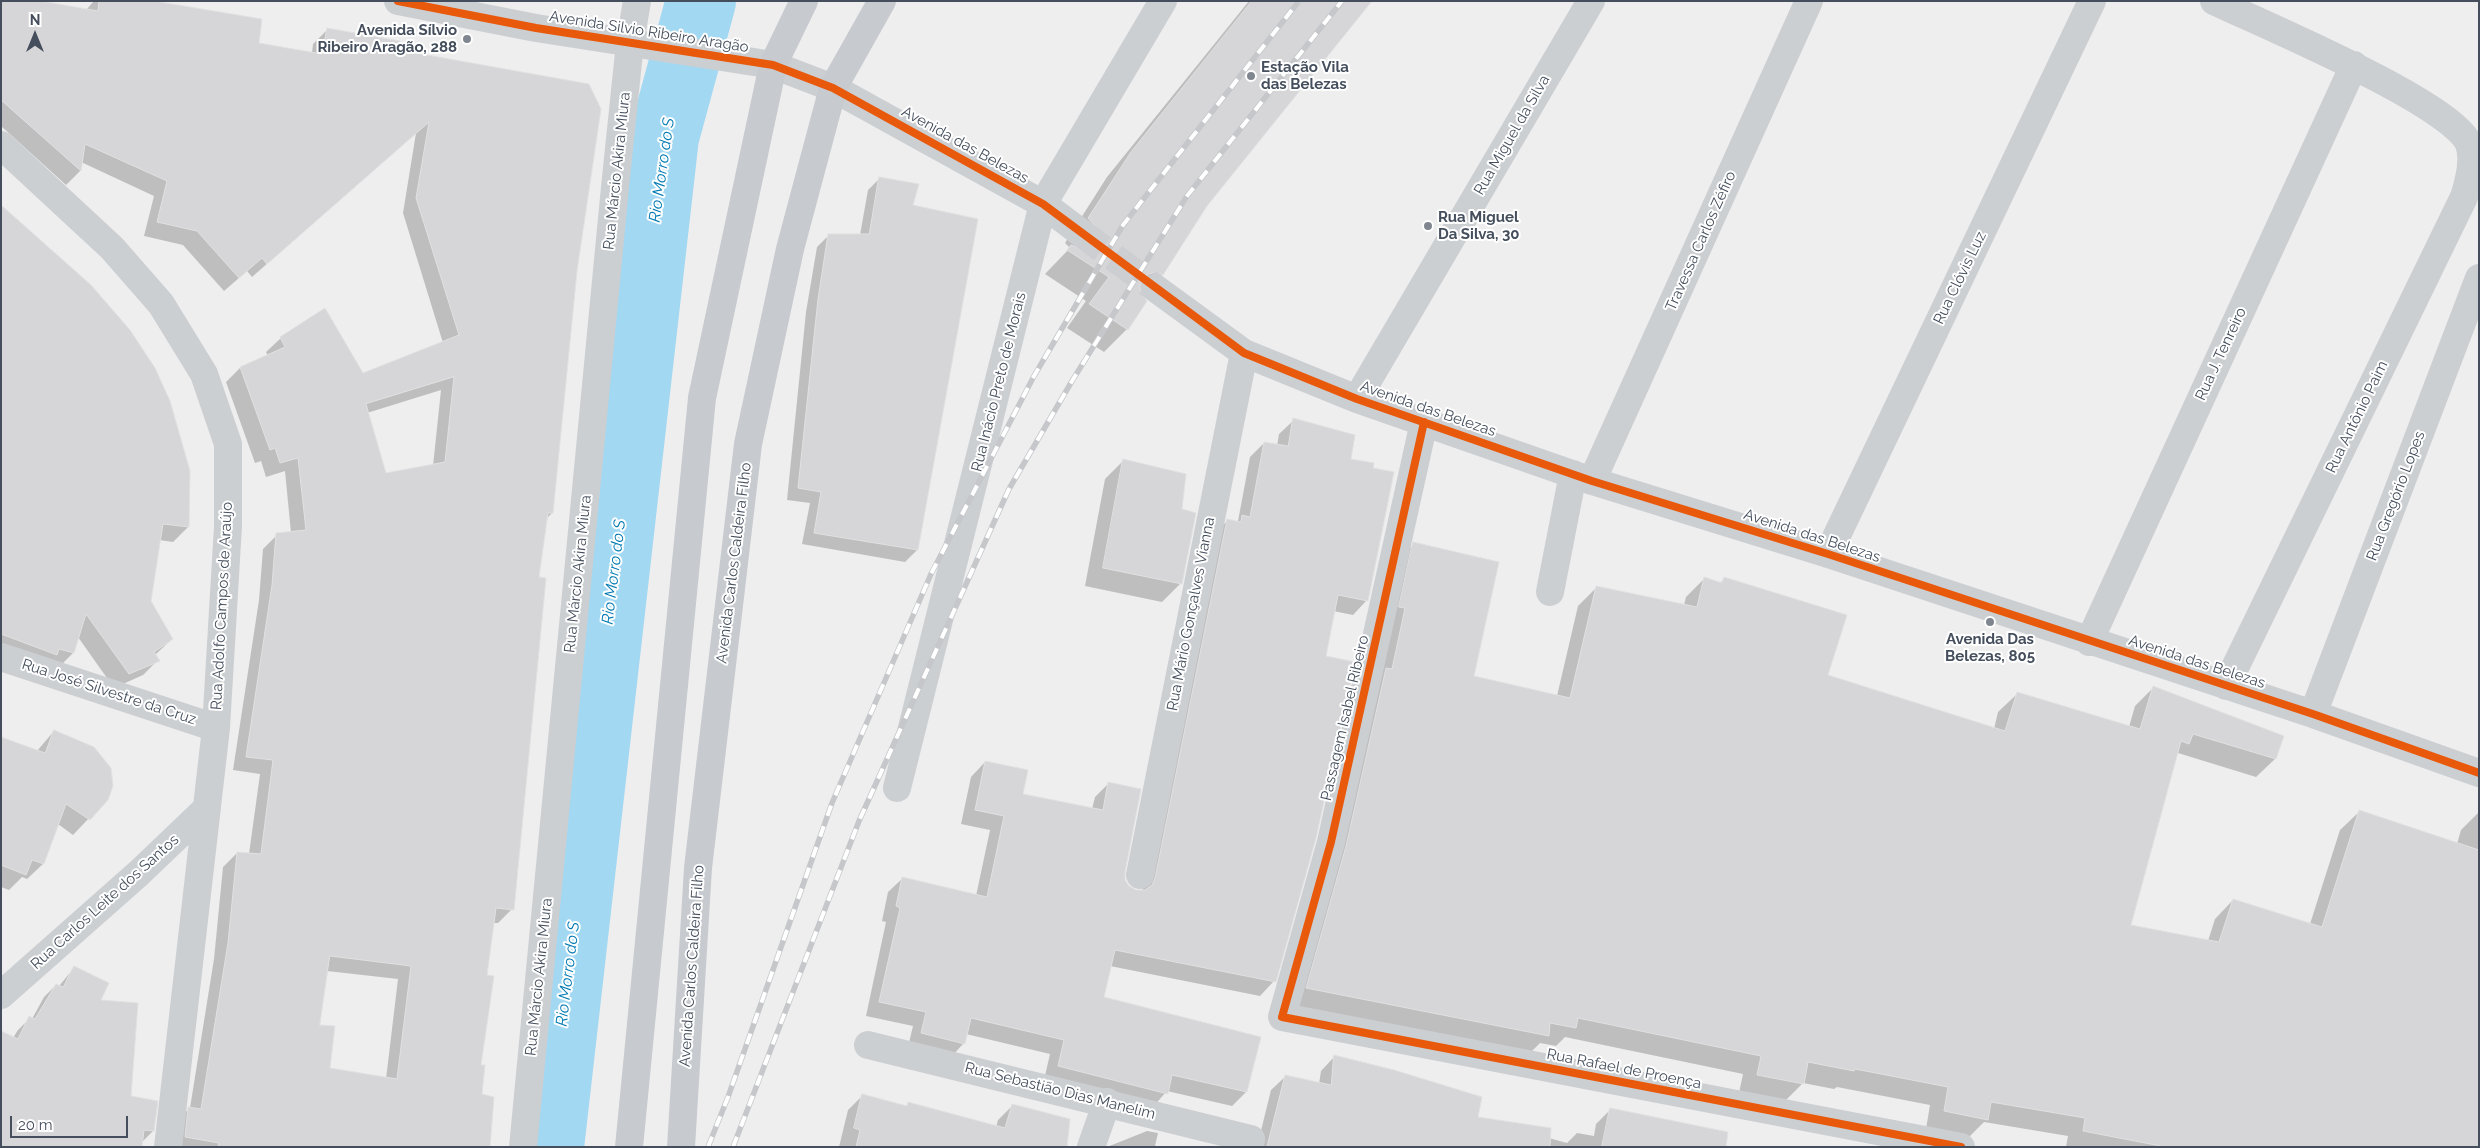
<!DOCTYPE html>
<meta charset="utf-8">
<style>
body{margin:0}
#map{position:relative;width:2480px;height:1148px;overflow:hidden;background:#efeeee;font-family:Raleway,sans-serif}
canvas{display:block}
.frame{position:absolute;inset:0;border:2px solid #444e5c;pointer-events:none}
.north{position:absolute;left:10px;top:10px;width:50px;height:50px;-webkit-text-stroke:4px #fff;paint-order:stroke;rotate:0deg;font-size:14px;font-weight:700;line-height:20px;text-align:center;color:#444e5c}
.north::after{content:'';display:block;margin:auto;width:18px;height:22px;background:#444e5c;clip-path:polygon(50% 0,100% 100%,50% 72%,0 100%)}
.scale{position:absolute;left:10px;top:1116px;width:118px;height:22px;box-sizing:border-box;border:2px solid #444e5c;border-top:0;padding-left:6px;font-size:15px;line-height:18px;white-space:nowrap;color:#444e5c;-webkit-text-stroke:4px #fff;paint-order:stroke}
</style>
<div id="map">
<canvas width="2480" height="1148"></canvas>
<div class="frame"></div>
<div class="north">N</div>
<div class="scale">20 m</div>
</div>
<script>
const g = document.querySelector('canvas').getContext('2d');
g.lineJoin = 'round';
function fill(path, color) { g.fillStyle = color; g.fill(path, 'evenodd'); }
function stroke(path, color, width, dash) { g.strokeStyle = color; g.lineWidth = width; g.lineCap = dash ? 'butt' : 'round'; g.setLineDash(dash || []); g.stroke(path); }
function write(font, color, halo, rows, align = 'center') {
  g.font = font + ' Raleway,sans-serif'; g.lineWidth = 4; g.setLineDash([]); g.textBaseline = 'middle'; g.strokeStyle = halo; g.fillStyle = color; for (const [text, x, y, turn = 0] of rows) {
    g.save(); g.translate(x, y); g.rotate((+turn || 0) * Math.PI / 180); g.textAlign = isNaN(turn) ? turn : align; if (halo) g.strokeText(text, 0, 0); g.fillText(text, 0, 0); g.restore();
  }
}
fill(new Path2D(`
 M1 1 86 10 94 1H146L257 44 312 53 313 44 327 30 398 51 576 271 552 513 546 519 538 578 512 909 498 923H493L486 976 480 1066 481 1095 488 1147H172L175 1122 190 1108 214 959 223 867 237 853 249 854 260 774 233 770 259 600 263 549 277 535 291 533 285 471 266 477 261 461 255 463 226 382 240 368 268 356 266 352 281 338 325 310 363 375 443 343 403 213 416 133 252 277 247 271 224 291 183 245 144 236 154 196 81 162 80 171 66 185 1 126ZM441 390 433 466 385 475 367 413ZM327 971 398 979 386 1079 329 1069 319 1026Z
 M1249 1H1370L1206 206 1162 274 1141 296 1127 329 1104 352 1067 328 1086 301 1045 274 1070 248 1065 243 1107 177Z
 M880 178 912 206 917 550 905 562 802 544 810 503 787 500 806 312 817 247 829 235H860L868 190Z
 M1 205 189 471 188 527 173 542 159 540 150 601 172 639 155 655 158 660 143 675 114 688 78 637 73 653 58 668 1 654Z
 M1294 420 1349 460 1367 600 1353 615 1333 611 1274 981 1260 996 1110 966 1102 998 1246 1092 1232 1106 1167 1091 1152 1108 1044 1080 1050 1054 966 1034 964 1043 950 1058 908 1047 913 1026 866 1016 886 922 882 921 888 892 903 878 976 896 990 830 961 824 971 777 985 762 1021 795 1092 809 1095 797 1109 783 1124 880 1128 887 1136 891H1142L1213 535 1227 521H1238L1250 457 1264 443 1277 446 1279 434Z
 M1123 461 1180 510 1181 583 1162 602 1085 586 1105 479Z
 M1414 544 1472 677 1557 696 1578 606 1597 587 1684 605 1686 597 1704 579 1720 583 1725 578 1826 676 1994 729 1998 712 2017 694 2129 727 2135 706 2153 688 2282 736 2275 759 2256 777 2178 753 2176 755 2129 926 2208 941 2215 919 2233 900 2310 924 2340 830 2359 812 2457 844 2461 830 2479 812V1147H2066L2068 1136 1984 1122 1968 1138 1926 1129 1930 1105 1837 1087 1834 1089 1803 1083 1784 1102 1739 1093 1743 1074 1565 1037 1556 1046 1540 1043 1529 1054 1289 1006 1395 562Z
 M54 731 107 799 73 835 58 824 43 864 27 879 22 877 9 890 1 887V738L37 751Z
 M74 968 99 1001 130 1097 153 1131 142 1142 13 1038 18 1030 30 1018 32 1019 44 997 56 985 59 986Z
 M1335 1056 1476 1118 1567 1143 1577 1133 1594 1136 1596 1124 1610 1110 1711 1147H1257L1271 1090 1286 1076 1319 1084 1321 1071Z
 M863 1095 905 1107 909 1103 996 1127 998 1120 1012 1106 1066 1147H839L848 1110Z
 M1147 1131 1158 1133 1155 1146 1157 1147H1107Z`), '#0003');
stroke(new Path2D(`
 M549 1147 664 137 701 1`), '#a2d8f2', 70);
const building = new Path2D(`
 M1 1H41L98 11 99 1H154L262 19 259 43 322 54 327 28 400 41 399 50 589 84 601 109 577 271 553 513H548L539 577 546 578 514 910 496 908 487 975 494 976 481 1065H485L482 1094 494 1097 490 1147H218L219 1143 185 1137 188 1107 201 1109 228 943 237 852 261 854 273 760 246 757 272 585 276 533 306 530 298 458 280 463 275 448 270 450 240 367 285 347 280 337 325 308 363 373 459 335 416 198 429 122 267 264 262 258 239 278 197 231 157 222 167 181 85 144 81 171 1 100ZM454 377 445 462 386 473 366 404ZM330 956 411 966 397 1079 330 1068 335 1026 320 1025Z
 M1252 1H1372L1207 206 1163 275 1156 272 1149 274 1143 278 1140 286 1141 294 1147 301 1128 330 1089 304 1109 277 1067 250 1071 245 1079 248 1086 247 1093 241 1096 233 1095 226 1088 218 1131 152Z
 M879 177 919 184 913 205 978 219 918 550 814 533 821 492 798 488 818 299 828 234H869Z
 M1 205 91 285 130 330 155 368 170 401 190 471 189 527 163 524 151 601 173 639 154 652 160 661 129 674 86 614 74 653 59 649 57 655 1 634Z
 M1293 418 1355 435 1351 459 1374 463 1373 468 1394 472 1368 601 1338 595 1326 656 1355 662 1316 838 1276 982 1115 950 1104 997 1261 1037 1247 1092 1172 1075 1168 1094 1058 1066 1064 1040 971 1018 965 1044 921 1033 926 1012 879 1002 900 908 896 906 902 877 987 897 1004 816 975 810 985 761 1028 770 1023 794 1103 810 1108 782 1141 789 1125 872V880L1129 886 1136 890H1145L1152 885 1155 878 1227 519 1241 522 1242 515 1250 517 1264 442 1288 446Z
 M1123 459 1186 474 1182 509 1196 513 1182 584 1103 568Z
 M1413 542 1499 562 1474 676 1570 698 1596 586 1697 607 1704 577 1722 583 1724 577 1847 615 1828 675 2005 731 2017 692 2140 729 2153 686 2284 736 2276 759 2193 734 2189 744 2181 741 2131 925 2219 942 2233 899 2322 927 2359 810 2479 850V1147H2166L2083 1131 2085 1118 1991 1102 1988 1120 1944 1111 1948 1087 1855 1069 1854 1071 1808 1062 1804 1084 1757 1075 1761 1056 1578 1018 1576 1028 1550 1023 1549 1036 1306 988 1346 846 1386 668 1392 669 1405 608 1399 607Z
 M54 730 94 747 111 768 113 786 108 800 90 820 66 804 44 864 32 860 26 875 1 865V737L45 753Z
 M74 966 109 983 101 1000 138 1003 131 1096 158 1101 154 1131 144 1130 142 1147H1V1031L18 1039 29 1016 35 1019 56 984 63 987Z
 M1334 1055 1394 1070 1482 1097 1478 1117 1551 1128 1550 1147H1267L1285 1075 1331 1085Z
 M862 1094 907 1106 908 1102 1005 1128 1012 1104 1070 1119 1067 1147H856L860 1130 854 1128Z
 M1610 1108 1728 1132 1726 1147H1602Z`);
fill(building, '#d6d6d9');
stroke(building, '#e0e0e1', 1);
stroke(new Path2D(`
 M1080 232 1155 288`), '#cdced1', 28, [28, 14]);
stroke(new Path2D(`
 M398 1 536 28 773 65 833 88 1043 204 1080 232
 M2214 1C2260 23 2452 103 2469 144 2475 160 2469 181 2464 197L2226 686
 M1 145 112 248 161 304 204 374 228 444V526L216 728 168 1147
 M1155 288 1244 353 1357 399 1592 481 1828 554 2313 714 2479 773
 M1357 399 1591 1
 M1424 422 1331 842 1282 1017 1961 1147
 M1592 481 1809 1
 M1828 554 2092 1
 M1550 592 1573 474
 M2089 642 2354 65
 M1 657 216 728
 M2313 714 2479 278
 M897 788 1043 204 1163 1
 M1140 875 1244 353
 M1 995 139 873 207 808
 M868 1045 1251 1139 1249 1147
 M523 1147 615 187 630 43 637 1
 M1091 1147 1107 1102`), '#cccfd2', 28);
stroke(new Path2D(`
 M629 1147 702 398 773 65 804 1
 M681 1147 698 868 748 444 790 249 833 88 882 1`), '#c7cacf', 28);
const rail = new Path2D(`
 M708 1147 728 1097 832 803 931 574 1034 376 1123 225 1299 1
 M733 1147 859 821 1009 489 1072 381 1187 196 1342 1`);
stroke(rail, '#c5c7ca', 5.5);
stroke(rail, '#fff', 4, [11]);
stroke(new Path2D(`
 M398 1 536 28 773 65 833 88 1043 204 1244 353 1357 399 1592 481 1828 554 2313 714 2479 773
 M1424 422 1331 842 1282 1017 1961 1147`), '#e8590c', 8);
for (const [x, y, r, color] of [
 [467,39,5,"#80868f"],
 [1251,76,5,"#80868f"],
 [1428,226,5,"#80868f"],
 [1990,622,5,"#80868f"]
]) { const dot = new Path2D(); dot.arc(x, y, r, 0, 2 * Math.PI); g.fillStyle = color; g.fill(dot); stroke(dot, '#fff', 2); }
write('bold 15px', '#444e5c', '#fff', [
 ["Avenida Sílvio",457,30,"right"],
 ["Ribeiro Aragão, 288",457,47,"right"],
 ["Estação Vila",1261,67],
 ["das Belezas",1261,84],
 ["Rua Miguel",1438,217],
 ["Da Silva, 30",1438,234],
 ["Avenida Das",1990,639,"center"],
 ["Belezas, 805",1990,656,"center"]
], 'left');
write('15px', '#444e5c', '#fff', [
 ["Avenida Silvio Ribeiro Aragão",649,32,9],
 ["Rua Miguel da Silva",1512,135,-60],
 ["Avenida das Belezas",965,145,29],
 ["Rua Márcio Akira Miura",617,171,-84],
 ["Travessa Carlos Zéfiro",1701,241,-66],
 ["Rua Clóvis Luz",1960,278,-64],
 ["Rua J. Tenreiro",2221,354,-65],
 ["Rua Inácio Preto de Morais",999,382,-76],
 ["Avenida das Belezas",1428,409,19],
 ["Rua Antônio Paim",2357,417,-64],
 ["Rua Gregório Lopes",2396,496,-69],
 ["Avenida das Belezas",1812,536,18],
 ["Avenida Carlos Caldeira Filho",734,563,-83],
 ["Rua Márcio Akira Miura",578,574,-84],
 ["Rua Adolfo Campos de Araújo",222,606,-87],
 ["Rua Mário Gonçalves Vianna",1191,614,-79],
 ["Avenida das Belezas",2197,662,18],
 ["Rua José Silvestre da Cruz",109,692,18],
 ["Passagem Isabel Ribeiro",1345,718,-77],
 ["Rua Carlos Leite dos Santos",105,902,-42],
 ["Avenida Carlos Caldeira Filho",692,966,-86],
 ["Rua Márcio Akira Miura",539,977,-84],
 ["Rua Rafael de Proença",1624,1069,11],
 ["Rua Sebastião Dias Manelim",1060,1091,14]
]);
write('italic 16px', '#017ab2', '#fff', [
 ["Rio Morro do S",662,170,-82],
 ["Rio Morro do S",614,572,-83],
 ["Rio Morro do S",568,974,-83]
]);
</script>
